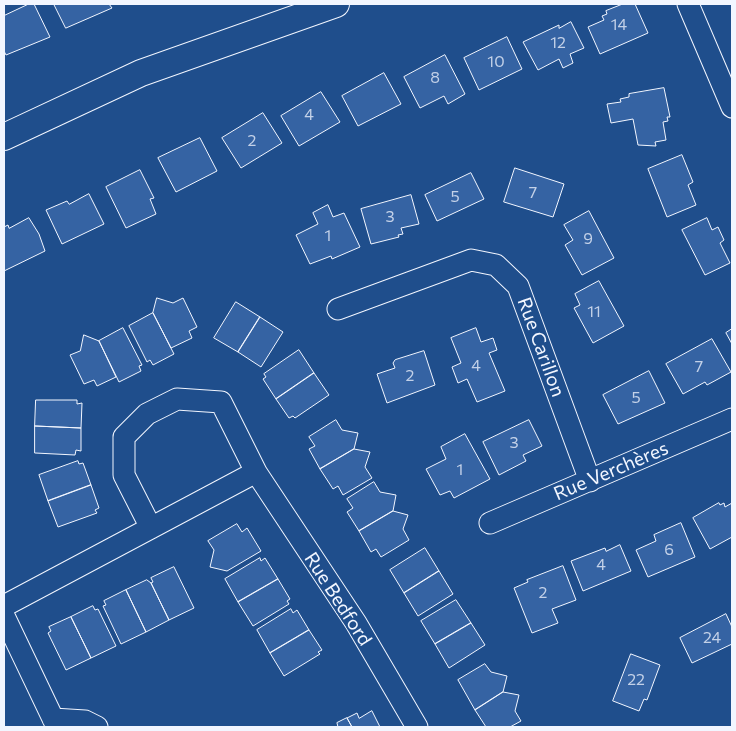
<!DOCTYPE html>
<meta charset="utf-8">
<style>
body{margin:0}
#map{position:relative;width:736px;height:731px;overflow:hidden;background:#1f4e8c;font-family:Commissioner,sans-serif}
canvas{display:block}
.frame{position:absolute;inset:0;border:5px solid #f2f6ff;pointer-events:none}
</style>
<div id="map">
<canvas width="736" height="731"></canvas>
<div class="frame"></div>
</div>
<script>
const g = document.querySelector('canvas').getContext('2d');
g.lineJoin = 'round';
function fill(path, color) { g.fillStyle = color; g.fill(path, 'evenodd'); }
function stroke(path, color, width, dash) { g.strokeStyle = color; g.lineWidth = width; g.lineCap = dash ? 'butt' : 'round'; g.setLineDash(dash || []); g.stroke(path); }
function write(font, color, halo, rows, align = 'center') {
  g.font = font + ' Commissioner,sans-serif'; g.lineWidth = 4; g.setLineDash([]); g.textBaseline = 'middle'; g.strokeStyle = halo; g.fillStyle = color; for (const [text, x, y, turn = 0] of rows) {
    g.save(); g.translate(x, y); g.rotate((+turn || 0) * Math.PI / 180); g.textAlign = isNaN(turn) ? turn : align; if (halo) g.strokeText(text, 0, 0); g.fillText(text, 0, 0); g.restore();
  }
}
const building = new Path2D(`
 M29 4H34L50 37 6 55 4 51V16Z
 M54 4H109L112 8 66 28Z
 M623 4H635L648 33 600 54 588 27 604 20 602 16 607 14 606 11Z
 M571 22 584 48 570 54 573 63 563 68 559 59 538 70 523 42 559 25V28Z
 M507 37 522 69 479 90 464 58Z
 M445 55 465 94 448 104 444 96 420 108 404 77Z
 M384 73 401 104 358 126 342 96Z
 M664 88 670 117H667L668 121 663 122 666 140 655 142 656 146 638 145 633 119 611 123 607 104 621 102 620 99 629 97V94Z
 M321 92 340 122 299 146 281 116Z
 M263 113 282 143 241 168 222 138Z
 M200 138 217 171 176 192 158 158Z
 M682 155 693 182 688 185 696 205 667 217 648 169Z
 M515 168 564 184 553 217 504 202Z
 M140 170 154 198 150 199 156 214 126 228 106 187Z
 M471 173 484 199 437 221 425 195Z
 M89 194 104 224 62 244 46 210 67 201 69 204Z
 M411 195 419 224 401 228 403 234 398 235 399 237 371 244 361 209Z
 M328 205 333 217 344 213 360 247 332 259 331 256 310 264 296 235 318 224 313 213Z
 M589 211 614 258 582 275 565 245 573 240 564 225Z
 M29 218 39 234 45 251 4 271V227L8 225 9 228Z
 M707 218 712 230 718 227 724 240 720 243 730 263 705 275 682 230Z
 M599 281 624 326 593 343 574 308 580 305 575 294Z
 M157 298 173 303 183 298 197 327 189 331 192 338 171 348 153 313Z
 M236 302 260 317 238 352 214 338Z
 M153 313 174 354 153 365 150 360 147 362 129 326Z
 M260 317 283 332 261 367 238 352Z
 M123 328 142 365 139 366 141 371 119 382 99 341Z
 M476 328 481 342 493 338 497 350 489 353 505 391 477 402 467 379 458 383 452 367 461 363 451 338Z
 M732 329V344L726 333Z
 M84 335 99 341 116 377 97 386 94 380 84 384 70 355 80 351Z
 M712 339 731 372 707 385 705 382 683 394 666 364Z
 M299 350 314 373 276 399 263 379 266 377 264 374Z
 M424 351 435 385 387 403 377 374 395 368 393 363 395 360Z
 M649 371 665 403 618 424 603 395Z
 M314 373 329 395 295 418 293 416 289 418 276 399Z
 M36 400H77V404L82 403 81 428 35 426Z
 M336 420 342 430 358 433 354 449 320 469 309 449 315 446 309 437Z
 M529 420 542 446 523 455 526 461 499 475 483 442Z
 M35 426 81 428V451L76 450 75 455 35 453Z
 M465 434 490 479 454 498 450 491 440 495 426 469 446 459 441 447Z
 M354 449 370 452 365 467 372 478 343 495 338 486 333 489 320 469Z
 M78 461 79 464 83 463 91 485 48 501 39 475Z
 M374 482 380 492 396 495 393 511 359 531 347 512 353 508 347 499Z
 M91 485 99 508 95 510 97 513 58 527 48 501Z
 M719 503 720 505 724 503 725 507 732 503V537L710 549 693 518Z
 M393 511 408 515 403 529 409 540 381 557 376 549 371 552 359 531Z
 M681 523 695 557 648 577 636 550 656 541 654 535Z
 M237 524 242 532 247 528 261 551 227 571 210 567 214 550 208 541Z
 M620 545 631 571 583 591 571 561 605 548 606 551Z
 M425 548 439 571 404 593 390 570Z
 M260 558 261 561 265 558 278 579 238 602 225 579Z
 M563 566 576 600 552 609 558 623 532 633 514 588 528 582 527 580Z
 M174 567 194 608 169 620 151 583 153 582 151 578Z
 M439 571 453 594 418 616 404 593Z
 M278 579 290 599 287 601 289 604 253 626 238 602Z
 M147 580 151 583 169 620 146 632 126 590Z
 M126 590 146 632 121 644 103 606 106 605 104 601Z
 M456 600 471 623 435 644 421 621Z
 M93 606 95 610 98 609 116 646 91 658 71 617Z
 M291 609 293 613 297 610 309 630 270 653 257 630Z
 M726 614 732 627V644L692 663 680 638Z
 M71 617 91 658 66 670 48 633 51 631 49 627Z
 M471 623 485 645 449 668 435 644Z
 M309 630 322 650 318 652 320 654 284 676 270 653Z
 M631 654 660 665 647 700 644 699 639 711 613 701Z
 M485 664 491 672 507 676 503 692 475 710 458 680Z
 M503 692 519 695 515 711 521 721 510 727H486L475 710Z
 M372 711 380 727H352L347 718 357 713 359 718Z
 M347 718 352 727H338L337 723Z`);
fill(building, '#3563a3');
stroke(building, '#f2f6ff', 1);
const minor = new Path2D(`
 M688 4 732 107
 M338 309 471 260 496 265 518 286 590 481
 M490 523 732 419
 M151 528 124 475V437L147 414 177 399 221 402 256 472
 M4 606 256 472 356 623 417 727
 M4 616 57 727
 M53 719 85 721 97 727`);
const tertiary = new Path2D(`
 M4 137 141 73 336 4`);
stroke(minor, '#f2f6ff', 23);
stroke(tertiary, '#f2f6ff', 28);
stroke(minor, '#1f4e8c', 21);
stroke(tertiary, '#1f4e8c', 26);
write('16px', '#c3d1e8', null, [
 ["14",619,25],
 ["12",558,43],
 ["10",496,62],
 ["8",435,78],
 ["4",309,115],
 ["2",252,141],
 ["7",533,193],
 ["5",455,197],
 ["3",390,217],
 ["1",328,236],
 ["9",588,239],
 ["11",594,312],
 ["4",476,366],
 ["7",699,367],
 ["2",410,376],
 ["5",636,398],
 ["3",514,443],
 ["1",460,470],
 ["6",669,550],
 ["4",601,565],
 ["2",543,593],
 ["24",712,638],
 ["22",636,680]
]);
write('19px', '#f2f6ff', '#1f4e8c', [
 ["Rue Carillon",541,347,70],
 ["Rue Verchères",611,471,-23],
 ["Rue Bedford",338,599,57]
]);
</script>
